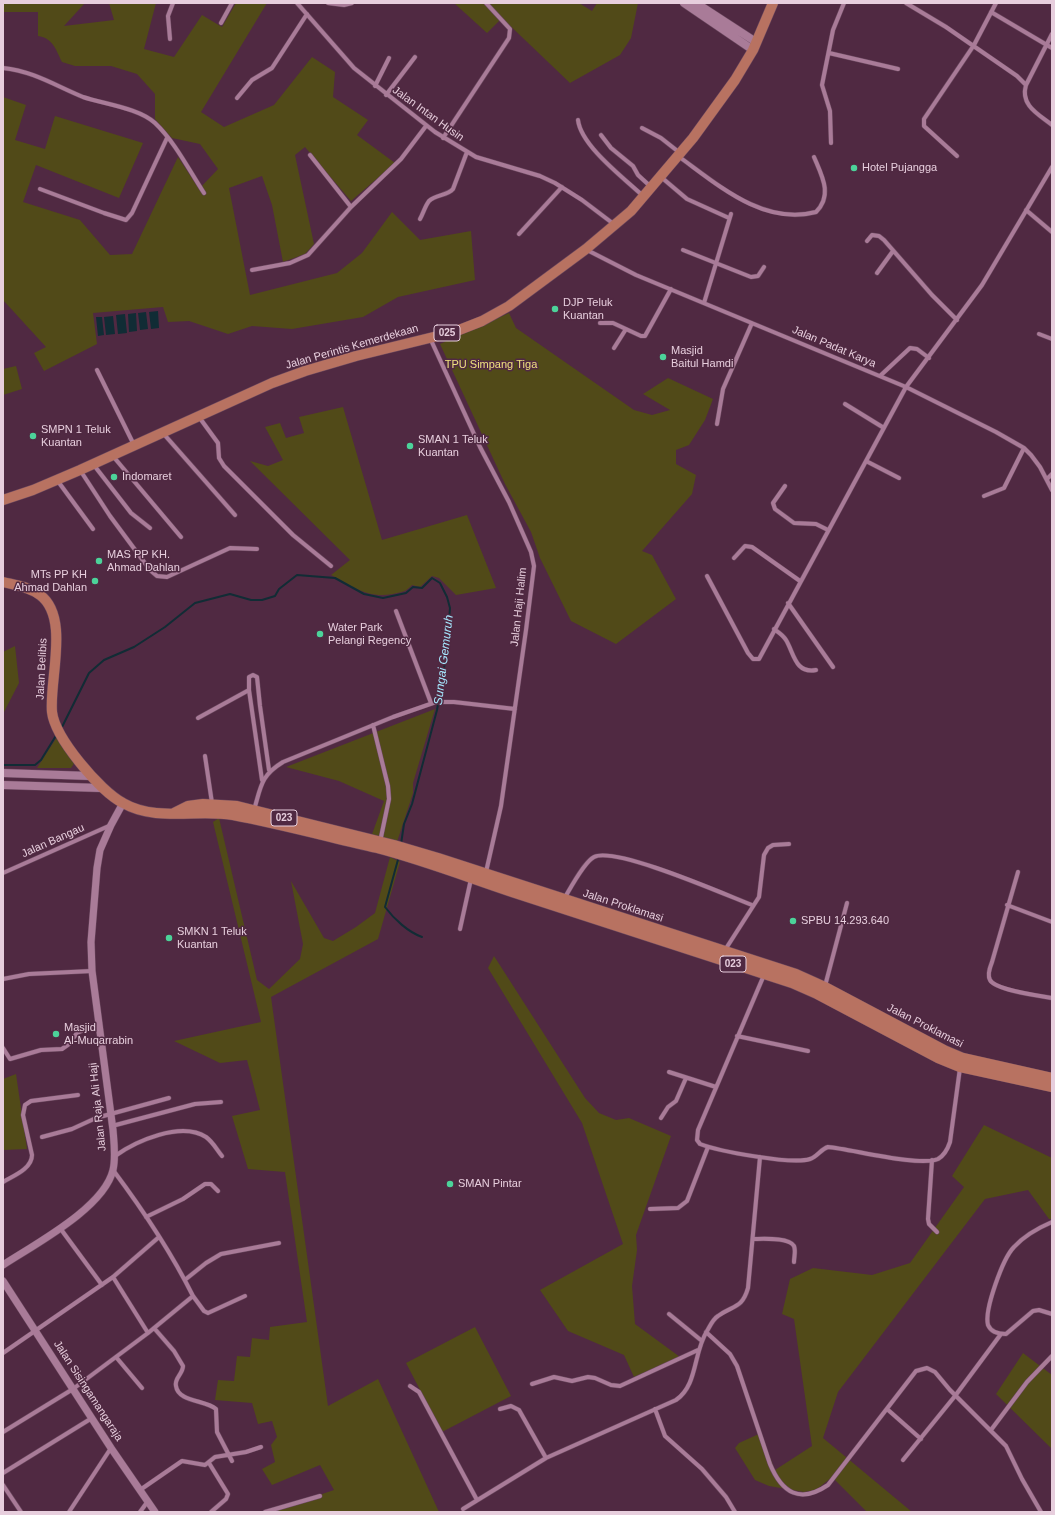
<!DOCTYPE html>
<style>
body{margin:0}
#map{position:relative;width:1055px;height:1515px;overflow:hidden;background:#502942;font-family:Arial,sans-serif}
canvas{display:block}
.frame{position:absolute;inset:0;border:4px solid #e7cedd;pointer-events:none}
</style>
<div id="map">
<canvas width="1055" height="1515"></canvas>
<div class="frame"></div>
</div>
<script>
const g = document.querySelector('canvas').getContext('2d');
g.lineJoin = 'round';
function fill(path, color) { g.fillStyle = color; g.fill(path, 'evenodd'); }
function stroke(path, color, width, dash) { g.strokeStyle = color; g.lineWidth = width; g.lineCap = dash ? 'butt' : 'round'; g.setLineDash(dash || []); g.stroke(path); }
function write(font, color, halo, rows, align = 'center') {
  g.font = font + ' Arial,sans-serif'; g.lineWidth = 3; g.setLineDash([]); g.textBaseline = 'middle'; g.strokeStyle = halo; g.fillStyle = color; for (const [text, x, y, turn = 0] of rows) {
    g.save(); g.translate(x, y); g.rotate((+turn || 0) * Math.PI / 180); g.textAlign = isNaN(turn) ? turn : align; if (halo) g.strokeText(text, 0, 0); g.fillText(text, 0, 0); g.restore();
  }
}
fill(new Path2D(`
 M3 3H85L64 26 114 20 109 3H156L144 49 174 57 202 15 222 27 236 3H267L201 112 224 127 274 105 312 57 335 72 333 97 368 120 357 135 395 163 351 201 305 147 295 155 314 244 305 254 283 262 272 205 262 176 229 188 250 295 337 273 362 253 392 212 420 240 471 231 475 280 398 297 363 317 292 329 252 326 228 334 189 321 168 322 163 307 93 313 97 344 44 371 34 353 46 347 3 300V97L26 105 15 140 45 149 55 116 143 143 119 198 36 165 23 202 80 220 110 255 132 254 178 157 199 189 218 169 200 144 172 138 155 119V94L137 74 111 66H75L62 62C56 50 53 38 38 36V12H3Z
 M454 3H579L592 11 597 3H638L631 38 620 55 570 83 502 18 487 33Z
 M509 313 516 328 634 410 652 415 670 410 643 394 668 378 713 399 705 420 689 445 676 450V464L696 475 692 494 642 551 652 555 676 599 616 644 571 621 540 558 531 532 505 484 440 344Z
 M16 366 22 389 3 395V369Z
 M343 407 382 540 467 515 496 588 456 595 439 578 432 576 420 587 412 585C406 592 401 592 393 594 367 599 353 586 331 575L350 560 250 461 268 466 283 460 265 427 280 423 286 438 304 433 299 417Z
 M15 646 19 683 4 712H3V652Z
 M435 709 413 783V793L397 842 371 837 384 801 339 781 286 767Z
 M57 737 75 762 71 768H37Z
 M219 818 257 980 269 989 300 959 303 944 291 881 324 938 333 941 356 927 375 913 390 857 400 862 378 939 271 997 328 1406 378 1379 439 1512H269L334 1490 320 1465 272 1485 262 1469 275 1462 271 1445 277 1437 272 1421 258 1424 252 1403 215 1400 218 1380 234 1381 237 1356 250 1357 252 1338 269 1340 270 1327 307 1322 285 1172 248 1169 232 1116 260 1110 247 1060 220 1063 174 1041 261 1022 213 822Z
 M494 956 585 1098 599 1113 616 1120 629 1118 671 1136 636 1235 637 1250 632 1286 635 1324 680 1357 634 1377 624 1355 568 1331 540 1290 623 1244 582 1123 488 968Z
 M16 1074 27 1149 3 1150V1079Z
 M984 1125 1052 1158V1219H1049L1028 1190 985 1199 838 1392 823 1438 912 1512H867L832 1477 816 1490 804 1492 769 1486 755 1480 735 1448 739 1443 761 1433 775 1470 812 1446 794 1319 782 1314 790 1279 813 1268 872 1275 910 1263 964 1187 952 1176Z
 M475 1327 511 1396 442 1432 406 1363Z
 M1023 1353 1052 1375V1449L996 1394Z`), '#514a18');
fill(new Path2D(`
 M158 311 159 328 151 329 149 312Z
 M146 312 148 329 140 330 138 313Z
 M136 313 137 331 129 332 128 314Z
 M125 314 127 333 118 334 116 315Z
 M113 316 115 334 106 335 104 317Z
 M96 317H102L104 335 98 336Z`), '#112c35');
stroke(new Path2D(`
 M62 727 89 673 104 660 134 647 165 627 195 603 230 594 251 600H262L275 596 279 589 297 575 335 578 364 594 383 598 406 593 413 587 422 588 432 578 440 583 447 597 450 608 446 656 437 710 412 804 404 824 401 844
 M3 765H35L41 760 57 734
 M399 856 385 907C394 919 408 932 422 937`), '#112c35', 2);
const minor = new Path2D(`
 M297 3 354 68 435 132 476 157 540 176 555 183 582 200 615 225
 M328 3 344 5 352 3
 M906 3 946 27 1017 76 1026 85C1020 105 1038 114 1052 125
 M991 12 1052 48
 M221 23 232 3
 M170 39 168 16 173 3
 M829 53 898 69
 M3 68C33 71 56 86 83 97 104 104 139 108 155 123 175 142 189 170 204 193
 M1026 85 1052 34
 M375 86 389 58
 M386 95 415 57
 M237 98 252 80 272 68 307 14
 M578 120C581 146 624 178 643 196
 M642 128 661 138 680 153
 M601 135 611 148 633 166 638 175 651 187
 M443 138 509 38 510 29 486 3
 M831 143 830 111 822 85 833 30 844 3
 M310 155 351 207
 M678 156C717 184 763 226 816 212 833 195 822 176 814 157
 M957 156 924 126V119L974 45 996 3
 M661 177 687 199 729 218
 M40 189 104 213 126 220 132 213 167 138
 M1026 210 1052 232
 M420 219C423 214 425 206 429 201 436 194 447 196 453 189L467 152
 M519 234 562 187
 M867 241 872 235 879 236 884 240 932 295 957 320
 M587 250 636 275 906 387 996 432 1024 448 1031 455 1040 467 1052 490
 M683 250 751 277 758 276 764 267
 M252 270 290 263 308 255 351 207 401 159 426 126
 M877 273 893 251
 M704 303 731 214
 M600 323H613L641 336H645L671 289
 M1039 334 1052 339
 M430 338 480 447 509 502 531 552 534 566 526 630 501 806 486 872
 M614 348 626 329
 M97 370 134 445
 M880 376 910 348 917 349 929 358
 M845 404 884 428
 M199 417 218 443 219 458 224 466 293 535 331 566
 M717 424 723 389 752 323
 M162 432 235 515
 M112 455 181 537
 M866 461 899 478
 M93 464 131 513 150 528
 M80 470 110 516 150 570 157 576 167 577 230 548 257 549
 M1047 479 1052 474
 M57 480 93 529
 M785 486 773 503 775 509 794 523 816 524 828 530
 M984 496 1004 488 1024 448
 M734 558 745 546 752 547 800 581
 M707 576 748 653 753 659H759L906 387 982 285 1052 167
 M788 603 833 667
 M396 611 431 703
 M774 629C778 632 783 635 786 640 794 653 795 674 816 670
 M198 718 249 690
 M373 725 388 786 389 799 380 842
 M205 756 212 803
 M262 780 249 690V677L253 675 257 677 260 706 269 770
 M254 810C261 787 260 776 283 762L393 717 436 702H454L515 709
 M1018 872 992 962C990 967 987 975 990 980 995 990 1040 996 1052 998
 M3 873 111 825
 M564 899C570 889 584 862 594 857 615 846 726 895 752 905
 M1007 905 1052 922
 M460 929 471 879
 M725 950 759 897 764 855 768 848 773 845 789 844
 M764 975 698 1130 697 1140 700 1144C718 1151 792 1165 810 1159 817 1157 821 1149 828 1147 851 1149 919 1167 938 1159 945 1155 948 1148 950 1142L960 1068
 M3 979 29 974 92 971
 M825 986 847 903
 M737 1036 808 1051
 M3 1048 10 1059 41 1050 62 1049 69 1044 77 1033 100 1023
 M669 1072 716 1087
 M661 1118 668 1107 676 1101 686 1078
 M112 1126 195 1104 221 1102
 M42 1137 72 1129 96 1118 169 1098
 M115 1156C136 1141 181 1121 206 1137 213 1142 217 1150 222 1156
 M932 1160 928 1219 929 1224 937 1232
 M3 1182C13 1176 32 1169 32 1155L23 1115 25 1105 31 1101 78 1095
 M650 1209 678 1208 687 1201 708 1147
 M146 1217 183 1199 205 1184H211L218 1191
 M1052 1222C1038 1228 1024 1236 1014 1247 1003 1258 984 1310 988 1325 991 1332 999 1334 1006 1334L1033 1311 1039 1310 1052 1314
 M60 1228 102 1285
 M753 1239C762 1239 789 1237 794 1246 796 1251 794 1257 794 1262
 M113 1277 148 1333
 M186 1279 206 1263 221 1254 279 1243
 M193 1296 204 1311 208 1313 245 1296
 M669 1314 702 1341
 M154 1328 174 1351 183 1366C183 1374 174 1378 176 1386 178 1402 206 1400 216 1409L217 1432 232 1461
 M706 1332 730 1354 737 1366 770 1464C782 1493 800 1504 828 1485L916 1371 927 1368 935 1372 950 1390 1006 1446 1022 1479 1041 1512
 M3 1353 113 1277 159 1237
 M116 1357 142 1388
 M532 1384 554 1377 572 1381 588 1377 595 1378 611 1385 620 1386 698 1350
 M410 1386 419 1392 477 1500
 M500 1409 511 1406 519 1410 546 1458
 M655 1409 665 1436 702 1469 726 1497 735 1512
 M887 1409 921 1439
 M991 1430 1027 1382 1052 1356
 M3 1432 73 1389 148 1333 193 1296C171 1252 143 1210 113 1170
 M903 1460 955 1396 1001 1334
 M209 1463 228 1494 226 1499 211 1512
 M3 1473 92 1418
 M3 1485 21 1512
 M140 1490 182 1461 205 1465 215 1457 246 1452 261 1447
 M463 1509 546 1458 676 1400C698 1385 693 1353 707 1331 710 1326 713 1319 718 1316 733 1305 742 1309 748 1288L760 1157
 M69 1512 111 1448
 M140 1512 148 1501
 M265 1512 320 1496`);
const tertiary = new Path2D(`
 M3 1265C35 1244 104 1208 113 1170 116 1157 114 1143 113 1130L92 971 91 942 97 868 100 850 111 825 123 803
 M3 1281 111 1448 155 1512`);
const secondary = new Path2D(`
 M684 3 753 50
 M696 3 756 42
 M3 773 90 776
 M3 785 101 788`);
const trunk = new Path2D(`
 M3 500 33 490 80 470 272 383 305 371 356 356 454 332 482 321 509 306 586 249 631 211 693 138 735 80 753 50 773 3
 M3 582C15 585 30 587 40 595 70 617 49 680 52 712 55 738 100 791 123 803 156 822 197 809 233 815 281 824 329 837 377 848 423 860 467 877 512 892 605 922 698 953 792 983L817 994 938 1058 960 1067 1052 1087
 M174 813 188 806 203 804 237 806 394 845 438 858 796 974 825 987 944 1050 963 1058 1052 1078`);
stroke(minor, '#6a485e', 5);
stroke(tertiary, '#6a485e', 8);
stroke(secondary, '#6a485e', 9);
stroke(trunk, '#6a485e', 11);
stroke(minor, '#a97b98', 4);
stroke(tertiary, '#a97b98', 7);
stroke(secondary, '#a97b98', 8);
stroke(trunk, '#b87261', 10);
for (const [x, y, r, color] of [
 [854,168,4,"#4cd39a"],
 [555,309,4,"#4cd39a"],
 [663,357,4,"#4cd39a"],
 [33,436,4,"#4cd39a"],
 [410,446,4,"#4cd39a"],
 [114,477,4,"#4cd39a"],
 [99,561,4,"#4cd39a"],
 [95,581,4,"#4cd39a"],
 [320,634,4,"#4cd39a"],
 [793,921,4,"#4cd39a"],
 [169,938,4,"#4cd39a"],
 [56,1034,4,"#4cd39a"],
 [450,1184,4,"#4cd39a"]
]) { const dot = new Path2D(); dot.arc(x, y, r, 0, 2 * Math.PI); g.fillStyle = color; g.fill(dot); stroke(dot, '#502942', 1.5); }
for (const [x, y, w] of [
 [447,333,26],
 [284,818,26],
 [733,964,26]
]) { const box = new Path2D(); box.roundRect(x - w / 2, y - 8, w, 16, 3); g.fillStyle = '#502942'; g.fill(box); stroke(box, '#e7cedd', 1); }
write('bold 10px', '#e7cedd', null, [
 ["025",447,333],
 ["023",284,818],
 ["023",733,964]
]);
write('11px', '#e7cedd', '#502942', [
 ["Jalan Intan Husin",428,114,36],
 ["Jalan Perintis Kemerdekaan",352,347,-16],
 ["Jalan Padat Karya",834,347,23],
 ["Jalan Haji Halim",519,607,-84],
 ["Jalan Belibis",42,669,-87],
 ["Jalan Bangau",53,841,-24],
 ["Jalan Proklamasi",623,906,18],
 ["Jalan Proklamasi",925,1026,27],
 ["Jalan Raja Ali Haji",98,1107,-96],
 ["Jalan Sisingamangaraja",88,1391,57]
]);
write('11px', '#e7cedd', '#502942', [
 ["Hotel Pujangga",862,168],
 ["DJP Teluk",563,303],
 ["Kuantan",563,316],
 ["Masjid",671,351],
 ["Baitul Hamdi",671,364],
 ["SMPN 1 Teluk",41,430],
 ["Kuantan",41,443],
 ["SMAN 1 Teluk",418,440],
 ["Kuantan",418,453],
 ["Indomaret",122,477],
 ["MAS PP KH.",107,555],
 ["Ahmad Dahlan",107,568],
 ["MTs PP KH",87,575,"right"],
 ["Ahmad Dahlan",87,588,"right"],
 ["Water Park",328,628],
 ["Pelangi Regency",328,641],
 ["SPBU 14.293.640",801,921],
 ["SMKN 1 Teluk",177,932],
 ["Kuantan",177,945],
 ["Masjid",64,1028],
 ["Al-Muqarrabin",64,1041],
 ["SMAN Pintar",458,1184]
], 'left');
write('11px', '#ede07d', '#502942', [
 ["TPU Simpang Tiga",491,365]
]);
write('italic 12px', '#a6e8ff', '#502942', [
 ["Sungai Gemuruh",444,660,-83]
]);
</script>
